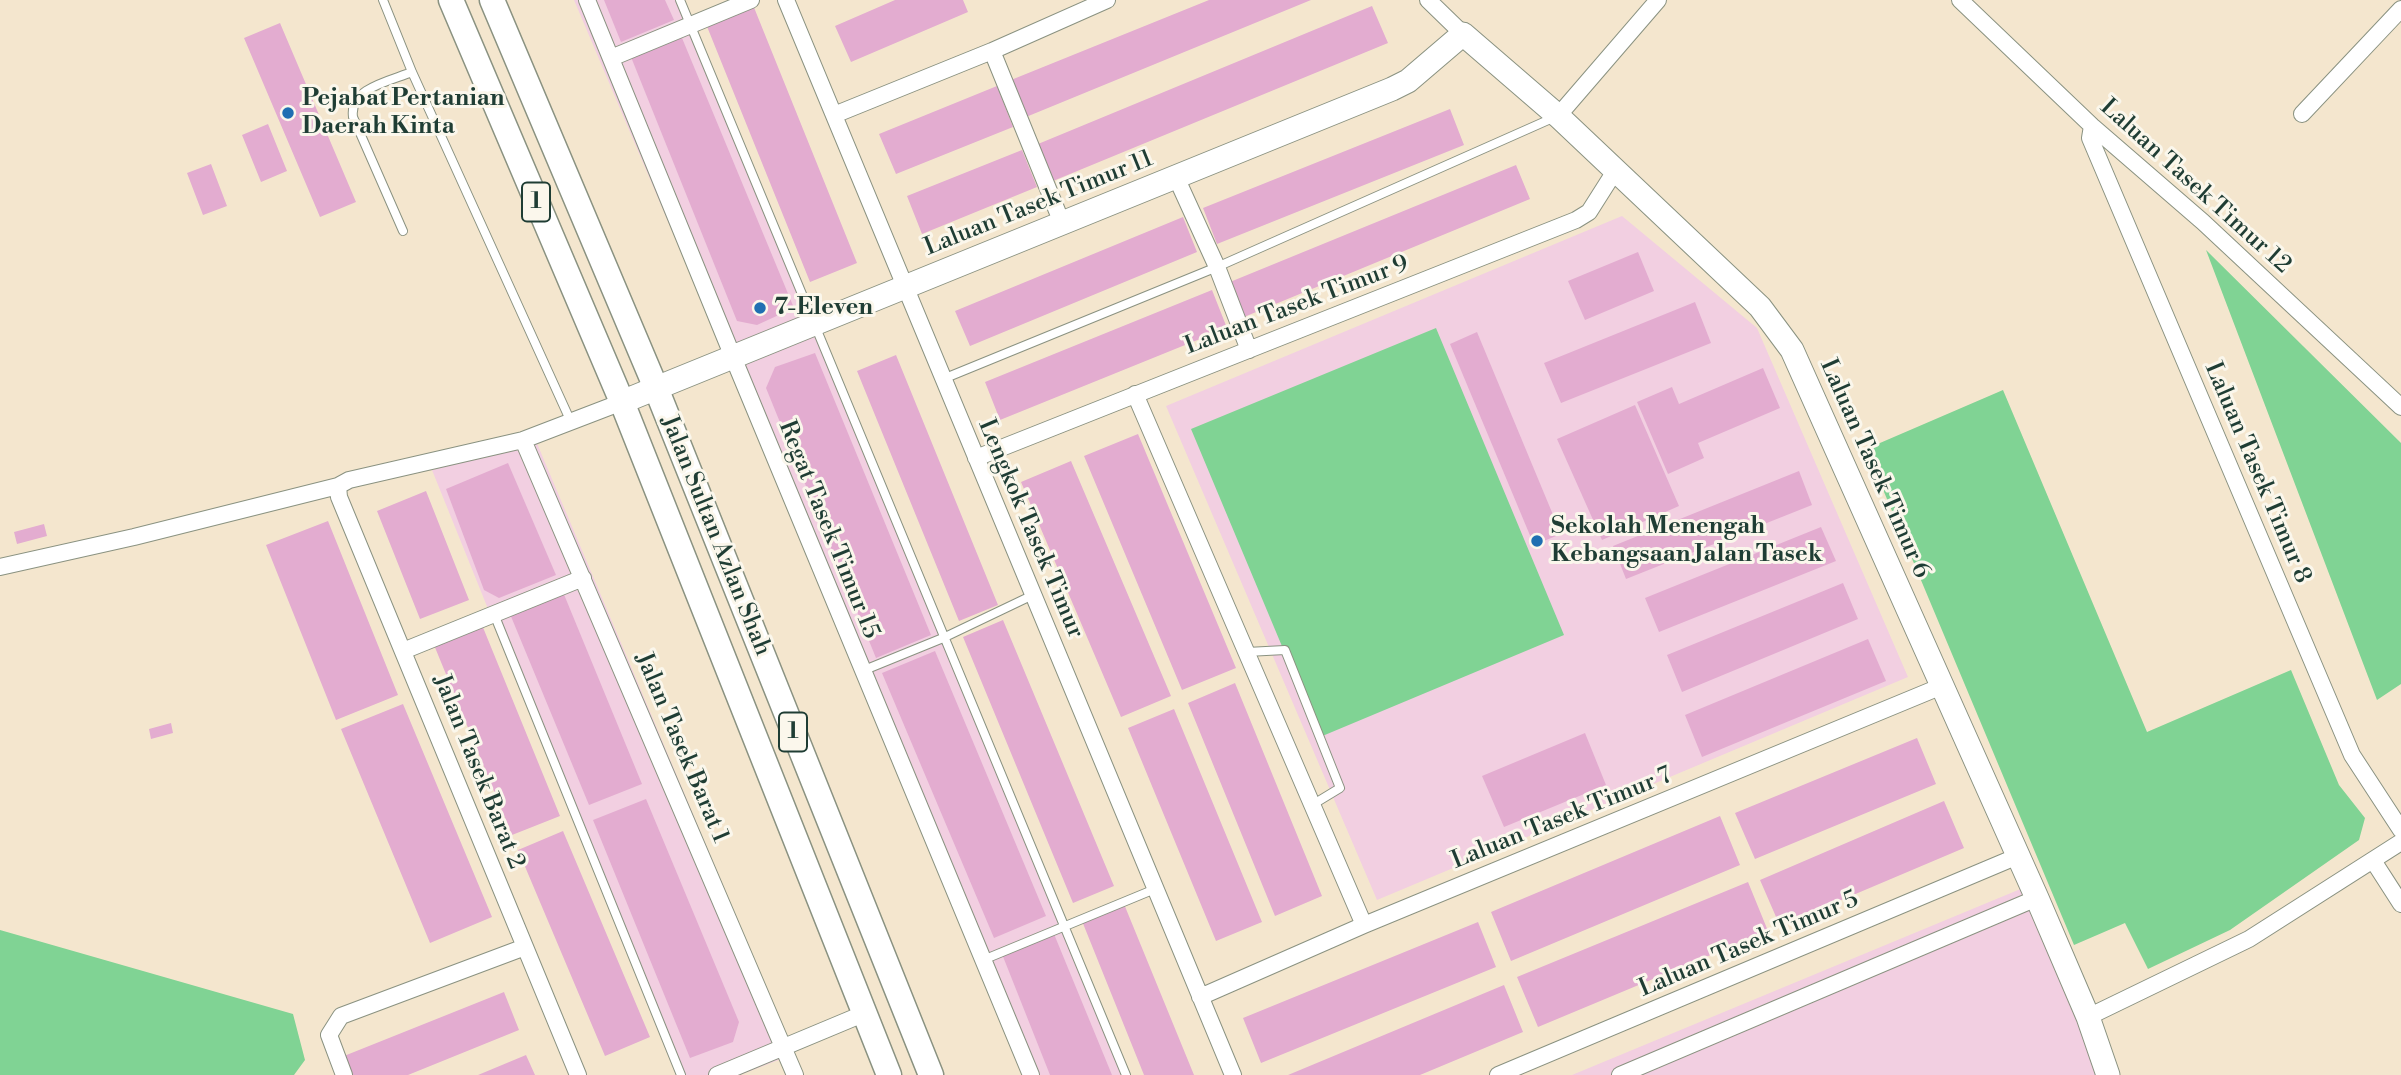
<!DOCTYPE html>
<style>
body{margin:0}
canvas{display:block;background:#f4e6ce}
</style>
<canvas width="2401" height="1075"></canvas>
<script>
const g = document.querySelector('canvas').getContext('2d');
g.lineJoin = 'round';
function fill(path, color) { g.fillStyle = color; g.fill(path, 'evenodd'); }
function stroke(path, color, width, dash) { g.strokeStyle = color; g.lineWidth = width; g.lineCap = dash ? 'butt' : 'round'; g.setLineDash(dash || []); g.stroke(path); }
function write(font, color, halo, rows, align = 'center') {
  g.font = font + ' "Libre Bodoni",serif'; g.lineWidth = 6; g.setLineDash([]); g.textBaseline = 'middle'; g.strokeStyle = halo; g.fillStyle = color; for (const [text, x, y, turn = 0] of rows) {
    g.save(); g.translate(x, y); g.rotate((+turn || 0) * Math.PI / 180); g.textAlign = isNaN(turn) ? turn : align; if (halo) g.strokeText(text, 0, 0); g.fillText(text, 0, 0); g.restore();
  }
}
fill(new Path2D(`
 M574 0H679L1126 1075H1030Z
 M1622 216 1757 328 1908 677 1377 900 1166 406Z
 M536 441 794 1054 740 1075H676L432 470Z
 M2035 883 2108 1075H1572Z`), '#f2cfe1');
fill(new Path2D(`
 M2206 250 2401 443V684L2377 700Z
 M1436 328 1564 635 1320 737 1191 429Z
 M2003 390 2147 732 2291 670 2339 785 2365 818 2359 840 2230 930 2148 969 2125 923 2074 945 1866 449Z
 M0 930 293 1014 305 1060 294 1075H0Z`), '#80d394');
fill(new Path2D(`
 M604 0H665L674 20 621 42Z
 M895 0H963L968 12 851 62 835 26Z
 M1209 0H1311L1026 117 1011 80Z
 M753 5 857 263 810 282 706 24Z
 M1372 6 1388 43 1053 181 1038 144Z
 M280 23 356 202 320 217 244 38Z
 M682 38 794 308 757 325 737 321 631 57Z
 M997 86 1013 127 896 174 879 134Z
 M1450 109 1464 145 1217 244 1203 208Z
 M268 124 287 171 261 182 242 135Z
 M1022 150 1037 187 922 234 907 196Z
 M211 164 227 206 203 215 187 173Z
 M1516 165 1530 199 1244 317 1230 282Z
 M1183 217 1197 252 970 346 955 311Z
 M1638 252 1654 291 1585 320 1568 281Z
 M1212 290 1227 328 1000 420 985 382Z
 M1695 302 1711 343 1561 403 1544 363Z
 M1477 332 1561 534 1534 545 1450 344Z
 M815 353 931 635 876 658 766 388 775 367Z
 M896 355 998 605 959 621 857 371Z
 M1763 368 1780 408 1698 443 1704 458 1668 474 1637 402 1672 387 1679 404Z
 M1635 405 1679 506 1602 540 1557 439Z
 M1138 434 1236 668 1182 690 1084 456Z
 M1071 461 1171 696 1121 717 1021 482Z
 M508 463 556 575 499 598 484 590 446 489Z
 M1799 471 1812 505 1626 579 1613 546Z
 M426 491 469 600 420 619 377 511Z
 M328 521 398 695 336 720 266 545Z
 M44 524 47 536 17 544 14 532Z
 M1821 527 1836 561 1659 632 1645 598Z
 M1843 583 1858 619 1682 692 1667 655Z
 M563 592 642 784 589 805 510 614Z
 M1003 620 1114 886 1073 903 963 637Z
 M482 625 560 816 512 835 434 645Z
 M1868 639 1886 681 1702 757 1685 715Z
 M935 651 1046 916 994 938 882 673Z
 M1235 683 1322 896 1275 916 1188 703Z
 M403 704 492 917 430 943 341 729Z
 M1174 709 1262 922 1216 941 1128 728Z
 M171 723 173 733 151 739 149 729Z
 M1585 733 1606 785 1504 827 1482 776Z
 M1917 738 1936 784 1755 859 1735 813Z
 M646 799 739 1022 733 1042 690 1058 593 820Z
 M1944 801 1964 848 1780 926 1760 880Z
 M1720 816 1740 865 1511 961 1491 912Z
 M563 831 650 1037 605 1056 518 850Z
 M1748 882 1768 931 1538 1027 1517 977Z
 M1124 904 1194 1075H1144L1082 921Z
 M1478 922 1496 967 1261 1063 1243 1018Z
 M1054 934 1112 1075H1050L1002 954Z
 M1504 985 1523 1032 1420 1075H1288Z
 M504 992 519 1030 408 1075H352L344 1056Z
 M526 1055 535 1075H478Z`), '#e3acd0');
const lane = new Path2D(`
 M383 0 412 72 571 422
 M680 0 1126 1075
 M403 231 353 117C349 88 390 81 412 72
 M943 379 1217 267 1555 117
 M494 614 681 1075
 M1247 652 1285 650 1340 788 1312 805
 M862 671 943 638 1033 595
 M983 960 1155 889`);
const street = new Path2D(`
 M587 0 733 357 1031 1075
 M786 0 1233 1075
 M1428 0 1463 34
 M1960 0 2092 126 2203 222 2401 407
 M992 51 1062 223
 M611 58 751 0
 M2302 114 2401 9
 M834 115 992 51 1107 0
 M1558 116 1658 0
 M2092 126 2090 138 2352 755 2401 830
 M1176 177 1217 267 1249 350
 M1135 394 1364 925
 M523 440 795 1075
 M976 458 1576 220 1589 212 1615 171
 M338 486 339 497 578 1075
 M0 567 134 537 338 486 349 480 523 440 622 402
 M403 651 583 578
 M2374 862 2401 904
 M1200 997 1364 925 1942 686
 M2088 1017 2249 939 2401 842
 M344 1075 329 1035 341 1016 525 947
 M717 1075 863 1014
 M1498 1075 2018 856
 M1620 1075 2037 898`);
const secondary = new Path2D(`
 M622 402 1392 89 1408 81 1463 34 1558 116 1760 307 1792 350 2037 898 2088 1017 2108 1075`);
const primary = new Path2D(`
 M451 0 622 402 889 1075
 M492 0 656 388 931 1075`);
stroke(lane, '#8a9281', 10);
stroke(street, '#8a9281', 18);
stroke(secondary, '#8a9281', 25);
stroke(primary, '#8a9281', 27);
stroke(lane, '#fff', 8);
stroke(street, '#fff', 16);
stroke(secondary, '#fff', 23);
stroke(primary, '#fff', 24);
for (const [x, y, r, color] of [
 [288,113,7,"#1f6fb2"],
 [760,308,7,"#1f6fb2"],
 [1537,541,7,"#1f6fb2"]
]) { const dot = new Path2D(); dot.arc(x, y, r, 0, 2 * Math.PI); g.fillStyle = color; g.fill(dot); stroke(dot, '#fbf7ec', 2.5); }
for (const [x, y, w] of [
 [536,202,28],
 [793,732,28]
]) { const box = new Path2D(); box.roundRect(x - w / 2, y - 19.5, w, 39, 5); g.fillStyle = '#fbf7ec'; g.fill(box); stroke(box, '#1f3d34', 2); }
write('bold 23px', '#1f3d34', null, [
 ["1",536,202],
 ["1",793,732]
]);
write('bold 24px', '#1f3d34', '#fbf7ec', [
 ["Pejabat Pertanian",302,99],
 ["Daerah Kinta",302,127],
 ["7-Eleven",774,308],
 ["Sekolah Menengah",1551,527],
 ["Kebangsaan Jalan Tasek",1551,555]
], 'left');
write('24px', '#1f3d34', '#fbf7ec', [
 ["Laluan Tasek Timur 12",2195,187,42],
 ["Laluan Tasek Timur 11",1039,204,-22],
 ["Laluan Tasek Timur 9",1297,306,-21],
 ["Laluan Tasek Timur 6",1874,469,66],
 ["Laluan Tasek Timur 8",2257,473,67],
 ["Lengkok Tasek Timur",1030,529,67],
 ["Regat Tasek Timur 15",828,530,68],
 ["Jalan Sultan Azlan Shah",715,536,68],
 ["Jalan Tasek Barat 1",681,748,67],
 ["Jalan Tasek Barat 2",478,772,68],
 ["Laluan Tasek Timur 7",1562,819,-22],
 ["Laluan Tasek Timur 5",1749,945,-23]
]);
</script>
